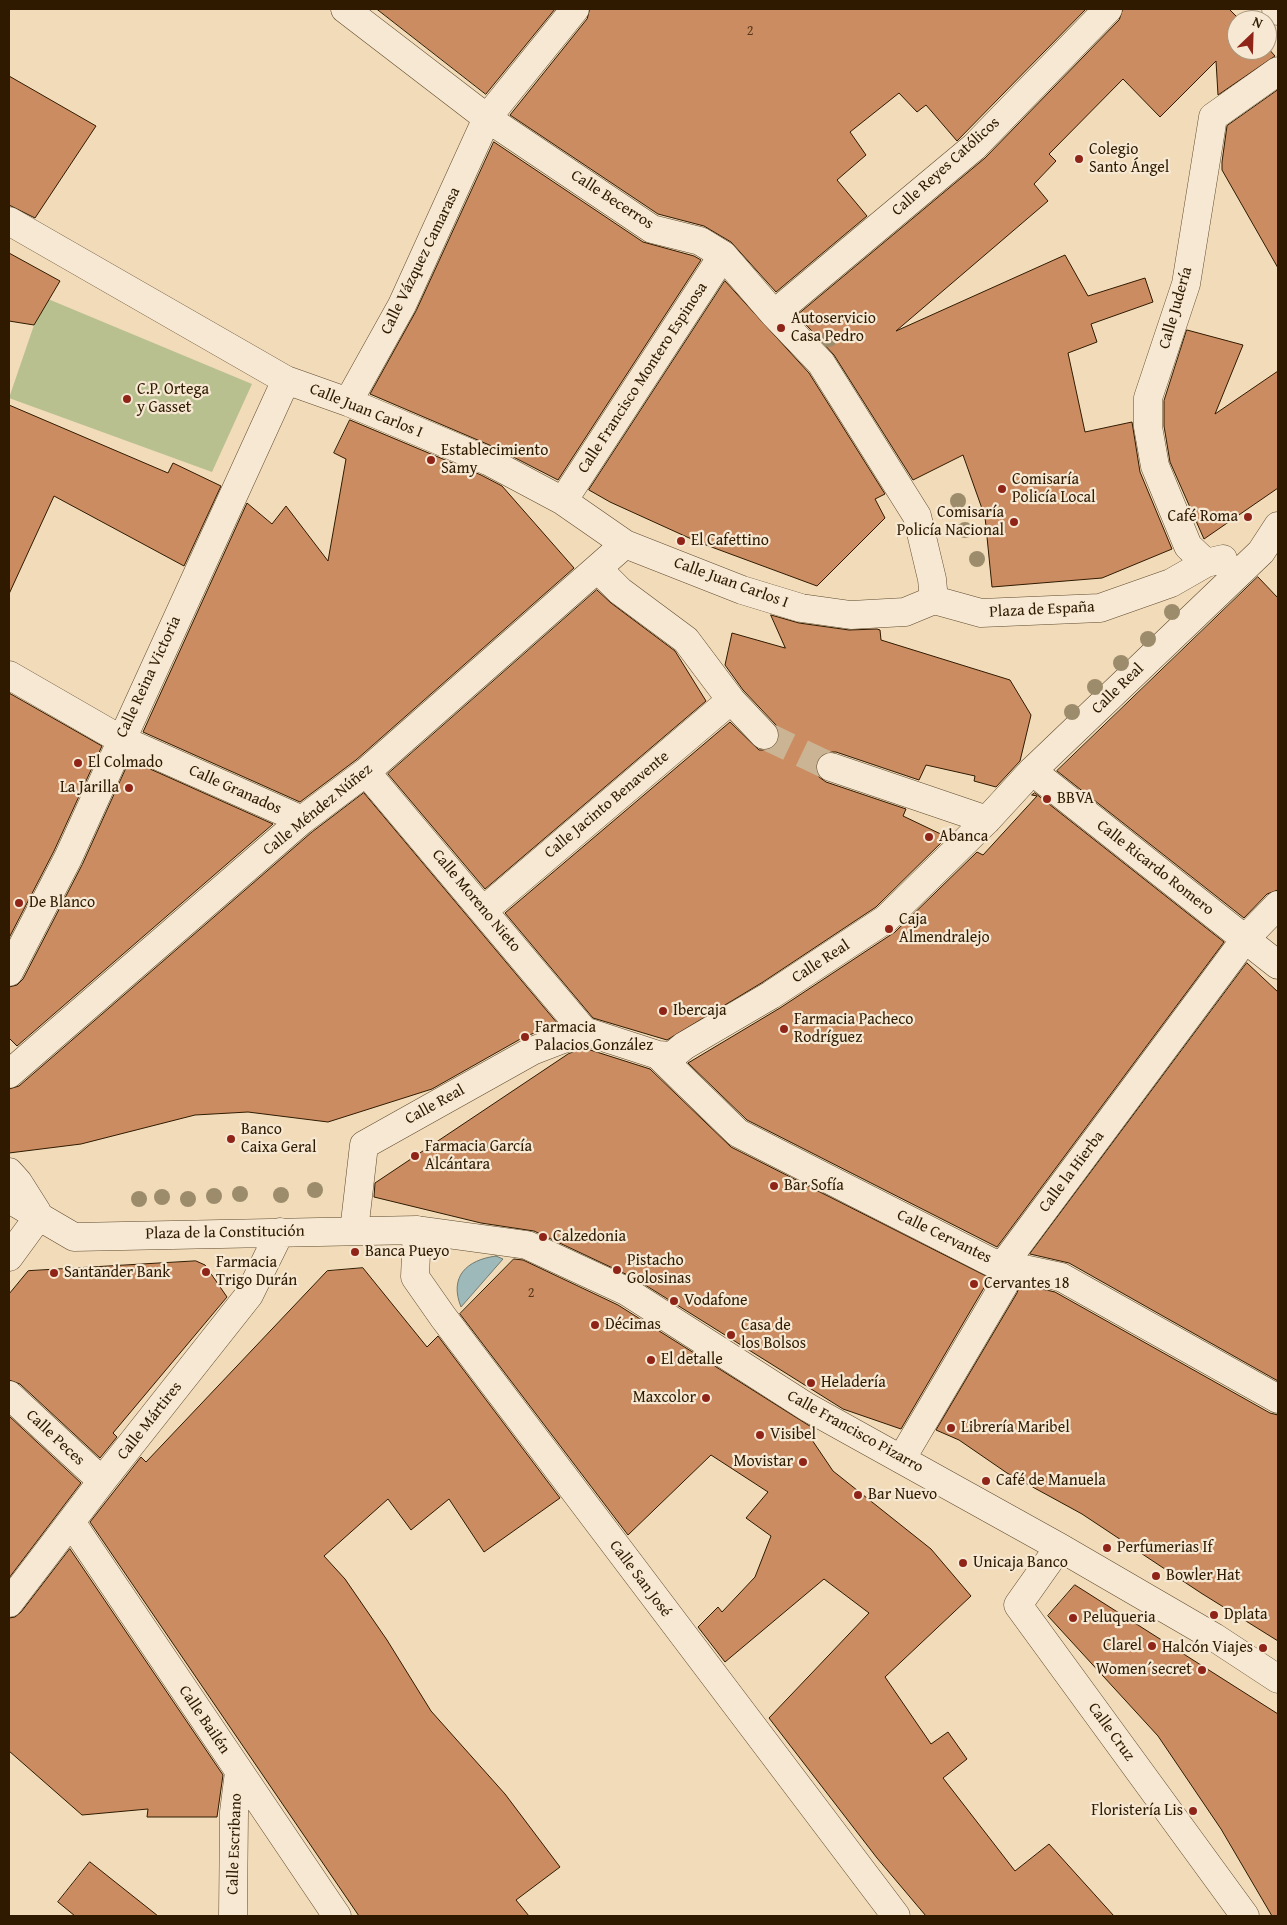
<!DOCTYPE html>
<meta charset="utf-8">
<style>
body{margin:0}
#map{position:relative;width:1287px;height:1925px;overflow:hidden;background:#f1dbb9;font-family:"Gentium Book Plus",serif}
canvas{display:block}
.frame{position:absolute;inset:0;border:10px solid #2f1a00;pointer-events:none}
.north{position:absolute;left:1227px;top:10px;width:50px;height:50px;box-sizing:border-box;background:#f6e8d2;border:1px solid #a6967e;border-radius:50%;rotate:24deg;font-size:14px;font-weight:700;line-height:20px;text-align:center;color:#2f1a00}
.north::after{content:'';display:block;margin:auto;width:18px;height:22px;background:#8f2418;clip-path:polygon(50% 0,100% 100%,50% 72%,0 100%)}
</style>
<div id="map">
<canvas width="1287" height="1925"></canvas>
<div class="frame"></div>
<div class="north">N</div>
</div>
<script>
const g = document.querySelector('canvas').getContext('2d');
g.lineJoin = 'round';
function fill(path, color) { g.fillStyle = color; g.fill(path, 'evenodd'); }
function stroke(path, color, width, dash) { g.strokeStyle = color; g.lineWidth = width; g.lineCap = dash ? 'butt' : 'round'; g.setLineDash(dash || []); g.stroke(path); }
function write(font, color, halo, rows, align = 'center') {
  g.font = font + ' "Gentium Book Plus",serif'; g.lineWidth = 4.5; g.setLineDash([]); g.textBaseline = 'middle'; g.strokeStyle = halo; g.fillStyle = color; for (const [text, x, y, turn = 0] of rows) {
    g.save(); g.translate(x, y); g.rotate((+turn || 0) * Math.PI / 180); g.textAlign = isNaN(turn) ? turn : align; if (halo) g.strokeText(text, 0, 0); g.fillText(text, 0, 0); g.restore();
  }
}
fill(new Path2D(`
 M48 299 252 384 212 472 9 398 34 325Z`), '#b9c090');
const water = new Path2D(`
 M496 1256 503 1259 461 1307C449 1277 466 1260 496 1256Z`);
fill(water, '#9eb9b9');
stroke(water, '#72796f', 1);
const building = new Path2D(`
 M377 9H555L486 94Z
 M590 9H1086L957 141 926 105 917 112 899 93 850 132 866 155 837 180 867 216 776 292 731 242 704 226 658 214 510 115 587 19Z
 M1123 9H1229L1240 20H1237V50H1267V47L1275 56 1218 95 1216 61 1160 117 1123 79 1049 154 1056 161 1034 184 1048 201 896 331 1065 255 1088 296 1145 278 1153 302 1091 324 1097 342 1068 353 1085 432 1132 422 1140 472 1172 549 1102 578 992 587 985 517 963 455 913 480 834 355 797 315 985 158 1119 20Z
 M9 76 96 126 35 218 9 205Z
 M1278 90V268L1222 170V162L1227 126Z
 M494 142 643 242 694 256 701 260 558 480 494 447 370 394 416 311Z
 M9 253 60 281 34 325 9 321Z
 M725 281 809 373 885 494 875 499 885 518 817 586 698 542 610 502 589 490Z
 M1187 330 1243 345 1215 414 1278 371V488L1204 539 1170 462 1164 426V401Z
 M9 405 168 473 173 463 221 486 184 566 54 496 9 594Z
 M350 420 481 475 502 486 574 568 356 760 300 802 143 732 247 503 272 524 286 506 328 561 346 459 334 453Z
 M1258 577 1278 598V890L1267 894 1244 918 1057 771Z
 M597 590 611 603 675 651 706 701 485 889 388 774Z
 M771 615 799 623 849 630 877 629 880 630 881 640 1010 680 1031 715 1020 761 996 787 974 781 975 776 926 765 919 780 836 752H828L821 755 816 762V770L819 777 826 782 906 809 903 816 947 837 876 907 763 982 667 1040 593 1018 505 913 730 722 759 750H767L775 746 779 739V732L776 725 743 690 725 665 732 633 785 648Z
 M9 693 102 746 54 851 9 938Z
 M130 760 273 824 17 1046 9 1038V987L17 985 23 979 82 865Z
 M364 793 558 1024 524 1037 432 1089 328 1122 248 1112 195 1115 81 1144 9 1153V1089L19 1086 312 832Z
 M1035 793 1224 942 997 1247 747 1120 688 1063 780 1008 895 932 977 852 983 855 1037 796 1032 795Z
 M1247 963 1278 992V1381L1069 1263 1030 1254Z
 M584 1048 650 1069 731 1147 988 1277V1281L901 1429 843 1409 634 1278 534 1231 481 1223 374 1197 375 1183 568 1054Z
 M514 1259 523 1260 618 1305 816 1430 810 1437 833 1471 931 1549 971 1596 885 1677 931 1744 948 1732 967 1759 943 1778 1015 1871 1049 1844 1114 1916H926L877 1858 769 1718 869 1613 824 1579 725 1662 698 1627 718 1607 722 1612 755 1577 771 1536 746 1518 768 1492 711 1455 628 1535 460 1314Z
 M196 1261 205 1265 227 1297 113 1433 117 1437 100 1458 20 1384 9 1380V1294L28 1271Z
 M363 1268 427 1347 438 1336 560 1498 484 1552 449 1499 411 1530 388 1499 324 1556 345 1579 387 1640 431 1711 505 1794 560 1867 516 1900 529 1916H359L90 1522 141 1457 146 1462 327 1271Z
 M1020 1284 1055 1292 1270 1413 1278 1415V1641L1201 1593 1082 1514 1007 1473 959 1440 936 1430 1017 1293Z
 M9 1416 81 1483 9 1578Z
 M70 1549 223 1775 217 1817H147L148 1809 82 1815 9 1751V1618L15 1617 21 1612Z
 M1075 1585 1278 1714V1916H1272L1221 1829 1158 1736 1048 1616Z
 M90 1862 158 1916H75L58 1902Z`);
fill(building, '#cc8c61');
stroke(building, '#2f1a00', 1);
stroke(new Path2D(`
 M764 735 831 767`), '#cab494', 28, [28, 14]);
const minor = new Path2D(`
 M345 9 487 118 652 229 700 241 723 255 774 314 821 363 917 516 932 579 934 600
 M1276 9 1278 11
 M9 221 286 380 348 402 488 461 563 501 625 544 742 590 801 608 851 615 905 612 934 600
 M774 314 974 147 1108 9
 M348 402 402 305 487 118 575 9
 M563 501 723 255
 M1206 563 1188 546 1155 466 1148 427V398L1186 284 1213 117 1278 71
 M598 569 620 591 686 640 731 700 764 735
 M934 600 981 613 1100 608 1171 583 1206 563 1223 559
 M9 675 120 739 302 820
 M831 767 987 820
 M1032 771 1278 965
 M366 772 584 1031
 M484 910 731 700
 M9 972 68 858 286 380
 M658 1055 738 1133 991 1262 1061 1277 1278 1399
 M9 1074 302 820 366 772 625 544
 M9 1172 18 1182 37 1212
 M9 1199 74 1237 417 1230 527 1245 626 1291 807 1407 1059 1547 1214 1637 1278 1679
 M417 1230 415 1277 443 1317 896 1916
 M354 1231 364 1145 532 1051 584 1031 658 1055 672 1056 684 1046 771 995 886 919 987 820 1032 771 1261 552 1278 526
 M9 1257 39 1216
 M9 1395 102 1481
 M902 1458 1004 1285 1003 1265 1246 938 1278 905
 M71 1522 337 1916
 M1059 1547 1018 1605 1245 1916
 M9 1603 102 1481 249 1295 280 1232
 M233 1916 234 1812 239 1772`);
stroke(minor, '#604a2e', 29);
stroke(minor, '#f6e8d2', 28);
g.fillStyle = '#9d8c6b';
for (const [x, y] of [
 [829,339],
 [958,501],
 [965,530],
 [977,559],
 [1172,612],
 [1148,639],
 [1121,663],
 [1095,687],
 [1072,712],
 [315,1190],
 [240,1194],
 [281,1195],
 [214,1196],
 [162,1197],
 [139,1199],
 [188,1199]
]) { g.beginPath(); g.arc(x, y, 8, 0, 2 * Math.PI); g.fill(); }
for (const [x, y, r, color] of [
 [1079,159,5,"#8f2418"],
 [781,328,5,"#8f2418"],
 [127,399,5,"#8f2418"],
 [431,460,5,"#8f2418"],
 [1002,489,5,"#8f2418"],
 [1248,517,5,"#8f2418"],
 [1014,522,5,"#8f2418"],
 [681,541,5,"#8f2418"],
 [78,763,5,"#8f2418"],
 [129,788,5,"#8f2418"],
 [1047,799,5,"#8f2418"],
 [929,837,5,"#8f2418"],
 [19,903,5,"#8f2418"],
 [889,929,5,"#8f2418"],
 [663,1011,5,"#8f2418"],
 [784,1029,5,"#8f2418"],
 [525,1037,5,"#8f2418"],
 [231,1139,5,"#8f2418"],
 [415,1156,5,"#8f2418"],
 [774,1186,5,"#8f2418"],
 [543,1237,5,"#8f2418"],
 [355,1252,5,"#8f2418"],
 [617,1270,5,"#8f2418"],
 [206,1272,5,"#8f2418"],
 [54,1273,5,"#8f2418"],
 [974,1284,5,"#8f2418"],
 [674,1301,5,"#8f2418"],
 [595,1325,5,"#8f2418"],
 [731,1335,5,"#8f2418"],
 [651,1360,5,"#8f2418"],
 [811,1383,5,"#8f2418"],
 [706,1398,5,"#8f2418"],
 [951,1428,5,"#8f2418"],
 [760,1435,5,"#8f2418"],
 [803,1462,5,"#8f2418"],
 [986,1481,5,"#8f2418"],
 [858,1495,5,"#8f2418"],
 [1107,1548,5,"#8f2418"],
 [963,1563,5,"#8f2418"],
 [1156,1576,5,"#8f2418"],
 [1214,1615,5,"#8f2418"],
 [1073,1618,5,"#8f2418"],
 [1152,1646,5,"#8f2418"],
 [1263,1648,5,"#8f2418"],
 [1202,1670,5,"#8f2418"],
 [1193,1811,5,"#8f2418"]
]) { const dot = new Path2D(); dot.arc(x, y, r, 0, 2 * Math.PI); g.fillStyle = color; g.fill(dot); stroke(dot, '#f6e8d2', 2); }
write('14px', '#563618', null, [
 ["2",750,31],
 ["2",531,1293]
]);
write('16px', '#2f1a00', '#f6e8d2', [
 ["Colegio",1089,150],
 ["Santo Ángel",1089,168],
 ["Autoservicio",791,319],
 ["Casa Pedro",791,337],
 ["C.P. Ortega",137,390],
 ["y Gasset",137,408],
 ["Establecimiento",441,451],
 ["Samy",441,469],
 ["Comisaría",1012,480],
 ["Policía Local",1012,498],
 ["Comisaría",1004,513,"right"],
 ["Policía Nacional",1004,531,"right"],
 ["Café Roma",1238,517,"right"],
 ["El Cafettino",691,541],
 ["El Colmado",88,763],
 ["La Jarilla",119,788,"right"],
 ["BBVA",1057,799],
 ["Abanca",939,837],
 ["De Blanco",29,903],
 ["Caja",899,920],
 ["Almendralejo",899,938],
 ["Ibercaja",673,1011],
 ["Farmacia Pacheco",794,1020],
 ["Rodríguez",794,1038],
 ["Farmacia",535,1028],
 ["Palacios González",535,1046],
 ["Banco",241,1130],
 ["Caixa Geral",241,1148],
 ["Farmacia García",425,1147],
 ["Alcántara",425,1165],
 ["Bar Sofía",784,1186],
 ["Calzedonia",553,1237],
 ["Banca Pueyo",365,1252],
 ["Pistacho",627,1261],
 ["Golosinas",627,1279],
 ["Farmacia",216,1263],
 ["Trigo Durán",216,1281],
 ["Santander Bank",64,1273],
 ["Cervantes 18",984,1284],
 ["Vodafone",684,1301],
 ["Décimas",605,1325],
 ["Casa de",741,1326],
 ["los Bolsos",741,1344],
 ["El detalle",661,1360],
 ["Heladería",821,1383],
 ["Maxcolor",696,1398,"right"],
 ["Librería Maribel",961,1428],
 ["Visibel",770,1435],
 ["Movistar",793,1462,"right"],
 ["Café de Manuela",996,1481],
 ["Bar Nuevo",868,1495],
 ["Perfumerias If",1117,1548],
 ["Unicaja Banco",973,1563],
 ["Bowler Hat",1166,1576],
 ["Dplata",1224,1615],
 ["Peluqueria",1083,1618],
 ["Clarel",1142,1646,"right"],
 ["Halcón Viajes",1253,1648,"right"],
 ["Women´secret",1192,1670,"right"],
 ["Floristería Lis",1183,1811,"right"]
], 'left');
write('16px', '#2f1a00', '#f6e8d2', [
 ["Calle Reyes Católicos",946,167,-42],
 ["Calle Becerros",612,200,33],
 ["Calle Vázquez Camarasa",421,261,-64],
 ["Calle Judería",1176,308,-74],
 ["Calle Francisco Montero Espinosa",643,378,-57],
 ["Calle Juan Carlos I",366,411,22],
 ["Calle Juan Carlos I",731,583,20],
 ["Plaza de España",1042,610,-3],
 ["Calle Reina Victoria",149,677,-65],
 ["Calle Real",1118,689,-44],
 ["Calle Granados",235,790,24],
 ["Calle Jacinto Benavente",607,805,-40],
 ["Calle Méndez Núñez",318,810,-39],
 ["Calle Ricardo Romero",1155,868,38],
 ["Calle Moreno Nieto",476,901,50],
 ["Calle Real",821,962,-33],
 ["Calle Real",435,1105,-29],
 ["Calle la Hierba",1072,1172,-53],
 ["Plaza de la Constitución",225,1233,-1],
 ["Calle Cervantes",944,1237,26],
 ["Calle Mártires",150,1421,-52],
 ["Calle Francisco Pizarro",855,1432,29],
 ["Calle Peces",55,1438,43],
 ["Calle San José",640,1579,53],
 ["Calle Bailén",204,1720,56],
 ["Calle Cruz",1111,1732,54],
 ["Calle Escribano",235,1844,-88]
]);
</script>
